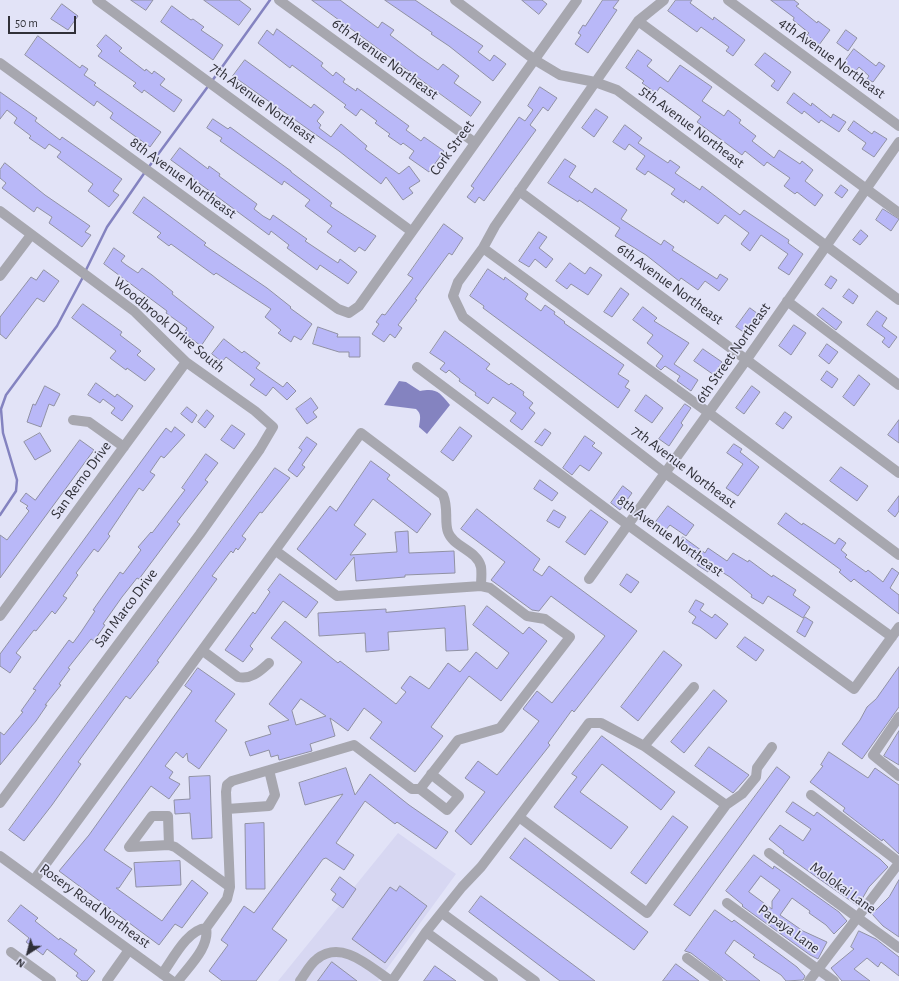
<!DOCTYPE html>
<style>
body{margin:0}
#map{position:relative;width:899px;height:981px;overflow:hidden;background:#e2e3f7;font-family:"Alegreya Sans",sans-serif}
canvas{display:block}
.north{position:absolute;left:8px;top:933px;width:40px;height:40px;-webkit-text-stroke:3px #e2e3f7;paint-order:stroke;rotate:216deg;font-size:11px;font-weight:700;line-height:16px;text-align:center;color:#303038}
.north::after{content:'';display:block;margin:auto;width:14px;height:18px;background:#303038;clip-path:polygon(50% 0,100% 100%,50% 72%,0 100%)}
.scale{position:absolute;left:8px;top:16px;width:68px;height:18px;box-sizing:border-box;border:2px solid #303038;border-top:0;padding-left:5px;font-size:12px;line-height:14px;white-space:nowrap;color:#303038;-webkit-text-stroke:3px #e2e3f7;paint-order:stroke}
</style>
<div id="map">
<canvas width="899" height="981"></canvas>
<div class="north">N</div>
<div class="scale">50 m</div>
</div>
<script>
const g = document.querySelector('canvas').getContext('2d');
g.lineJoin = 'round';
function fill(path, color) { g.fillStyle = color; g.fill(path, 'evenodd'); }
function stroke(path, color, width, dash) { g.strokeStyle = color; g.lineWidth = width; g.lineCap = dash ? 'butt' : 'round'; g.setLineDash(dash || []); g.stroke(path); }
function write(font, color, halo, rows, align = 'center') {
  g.font = font + ' "Alegreya Sans",sans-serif'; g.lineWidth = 3.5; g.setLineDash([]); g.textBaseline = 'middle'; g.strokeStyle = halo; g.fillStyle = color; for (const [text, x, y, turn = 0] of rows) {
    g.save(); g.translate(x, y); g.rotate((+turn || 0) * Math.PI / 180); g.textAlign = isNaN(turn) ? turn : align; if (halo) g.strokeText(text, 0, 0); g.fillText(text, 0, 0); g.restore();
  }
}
fill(new Path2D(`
 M398 833 456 874 378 981H278Z`), '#d7d7f2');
fill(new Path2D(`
 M399 381 406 382 420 391C437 388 439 392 450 405L427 434 419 427C420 419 422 414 416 409L384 405Z`), '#8483c0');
stroke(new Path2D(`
 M212 81 270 0
 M148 168 209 85
 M85 272 107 227 145 172
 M0 515 16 491 17 480 3 433 1 409 6 395 57 326 83 277`), '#8483c0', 2.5);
const building = new Path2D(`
 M131 0H153L146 10Z
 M204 0H239L251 9 239 25Z
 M312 0H340L378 28 382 22 394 30 390 35 418 56 438 70 443 64 459 76 454 83 481 102 471 116Z
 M385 0H415L483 46 478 52 490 61 494 55 506 64 493 81 449 46 431 34 432 33Z
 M522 0H542L547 4 539 14Z
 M603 0H619L613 8 617 10 588 53 575 44 581 35 578 33 583 25 585 26Z
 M676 0H692L690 3 713 20 714 17 745 40 733 56 726 51 729 47 701 27 697 32 668 11Z
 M771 0H794L799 4 796 6 817 23 818 21 830 30 819 45 807 35 809 33 793 20 794 18Z
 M62 4 78 16 68 30 51 19Z
 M172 6 191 20 193 19 204 27 201 30 223 45 213 60 161 22Z
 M277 29 323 63 321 66 333 76 336 72 345 79 343 82 356 91 357 88 409 126 406 130 421 141 424 137 444 151 429 172 409 158 414 151 403 143 401 145 388 136 390 134 375 123 377 121 361 109 356 116 344 107 346 105 292 65 290 68 258 43 267 30 273 35Z
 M846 30 857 38 848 51 837 43Z
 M106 35 122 48 119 51 145 71 146 69 152 74 154 71 165 79 160 85 182 100 174 112 144 90 142 93 133 86 136 83 98 56 102 51 97 46Z
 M38 36 80 68 82 65 88 69 84 75 96 83 94 85 161 132 150 147 110 118 113 113 97 101 94 106 25 55Z
 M854 49 876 66 879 62 885 66 873 82 867 79 869 76 859 67 854 73 843 64Z
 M638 50 652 60 647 66 668 82 680 65 712 87 702 101 724 116 728 110 741 120 739 123 756 136 752 141 774 158 779 150 800 164 802 161 813 170 805 181 823 195 815 206 797 192 795 194 784 186 790 178 767 162 764 166 745 151 742 155 697 122 701 117 674 97 660 87 656 93 642 83 644 81 626 68Z
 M765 53 791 72 778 91 771 86 775 81 755 65Z
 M245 60 311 108 314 104 324 112 317 121 321 125 319 128 331 137 341 124 367 146 365 149 399 174 409 166 420 181 409 188 413 193 403 200 386 177 381 184 339 151 233 76Z
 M540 87 557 98 548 111 543 107 530 125 536 130 484 201 479 197 475 203 467 197 474 188 471 186 519 117 525 121 533 110 528 106Z
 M0 92 37 118 35 121 60 140 62 137 122 179 113 191 119 195 109 207 88 191 93 184 57 157 61 152 49 144 45 149 29 138 31 136 14 123 17 118 7 110 0 119Z
 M794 93 811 106 812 103 831 118 833 114 846 122 839 132 821 120 819 123 804 111 802 114 787 103Z
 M596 109 608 117 594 137 582 128Z
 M213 119 228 129 230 127 291 171V172L332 203 330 206 376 236 365 251 359 247 355 252 327 232 332 226 305 206 310 200 284 181 282 185 220 141 222 138 207 128Z
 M854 121 872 134 874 131 887 139 874 157 862 149 866 143 848 130Z
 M625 125 642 138 638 143 668 163 670 160 680 167 675 173 700 190 702 186 740 215 744 210 789 240 788 243 803 254 789 275 778 268 788 254 761 235 750 251 741 244 749 233 725 215 718 224 685 200 684 203 671 194 675 189 648 171 645 175 636 169 645 156 629 144 625 150 613 142Z
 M180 148 208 169 209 166 220 174 219 176 257 204 254 209 263 216 270 220 273 215 307 239 305 241 338 263 340 259 357 272 348 284 320 265 317 270 287 248 289 245 271 231 269 235 192 178 193 176 171 160Z
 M565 159 576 166 569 177 592 193 595 188 627 210 621 219 661 245 664 240 674 247 672 250 717 279 720 274 728 279 719 291 705 281 698 290 681 278 679 281 646 255 615 236 620 228 579 200 578 202 548 183Z
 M5 163 45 195 90 226 85 232 91 235 82 247 49 223 52 217 37 207 34 212 2 188 6 183 0 178V170Z
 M841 185 848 190 842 198 835 193Z
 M144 197 206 243 204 245 267 288 291 307 290 308 312 324 301 340 294 336 291 342 278 333 281 330 265 317 271 309 216 273 214 275 171 244 169 246 157 237 161 233 133 213Z
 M883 209 899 219 891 231 876 220Z
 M444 224 463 238 452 255 449 253 415 299 417 300 398 325 402 328 395 338 390 334 384 342 372 334 379 324 376 322 382 314 385 315 413 278 408 275Z
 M861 230 868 236 860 245 853 240Z
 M539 232 547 237 539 248 553 259 546 268 535 259 529 267 519 261Z
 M114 248 125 256 121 261 126 265 138 273 142 268 152 275 173 292 172 294 214 327 201 346 184 333 187 328 166 313 167 311 104 264Z
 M570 263 585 274 590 267 602 275 588 295 571 284 567 289 556 281Z
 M488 269 504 280 505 277 528 294 525 299 541 311 545 305 555 312 554 314 565 322 564 323 624 365 618 374 629 381 625 387 630 390 618 408 483 308 484 306 470 296Z
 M44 270 59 281 44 302 37 298 6 339 0 334V317L31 277 36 280Z
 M831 276 837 280 831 289 825 285Z
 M621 288 629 294 612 317 604 312Z
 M849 289 858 296 853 304 843 297Z
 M83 304 122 332 120 335 141 351 137 355 155 369 145 381 127 368 126 370 110 358 116 351 72 318Z
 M643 307 657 318 654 321 689 343 674 364 698 380 691 391 677 381 680 376 665 366 661 370 656 366 663 356 647 343 653 335 633 320Z
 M750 308 761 316 748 335 736 327Z
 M823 308 842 322 836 330 817 315Z
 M877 311 887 318 882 326 897 337 889 348 882 342 885 338 867 325Z
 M794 325 806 333 791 355 779 346Z
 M318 327 338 334 337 337H360V357H349V352H339L313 344Z
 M445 331 490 364 486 369 509 385 511 383 524 392 523 395 533 403 529 408 535 413 522 430 510 421 516 413 493 397 488 404 475 395 476 393 459 381 460 379 449 370 446 373 440 369 445 363 430 353Z
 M224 339 242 353 244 351 260 363 256 368 283 387 287 382 296 391 287 400 273 387 266 396 250 385 255 379 226 357 222 362 212 354Z
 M827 344 838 352 829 364 819 356Z
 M703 349 722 362 714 375 694 361Z
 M827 371 838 379 832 388 821 380Z
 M859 375 870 384 854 406 843 397Z
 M96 383 115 397 117 394 133 406 122 421 111 413 115 408 103 399 100 403 88 395Z
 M45 386 60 394 54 406 49 404 41 427 27 422 33 404 35 405Z
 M752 386 760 392 744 414 736 408Z
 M646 395 663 408 652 423 635 411Z
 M311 398 318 408 313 412 317 417 307 424 296 409Z
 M685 404 691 408 681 423 683 425 669 446 659 439Z
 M187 407 197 415 192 423 181 414Z
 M207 410 214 416 205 428 198 422Z
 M785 412 792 417 783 429 776 424Z
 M899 420V443L888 435Z
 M232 425 245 434 234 449 221 440Z
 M175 427 185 435 164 458 161 456 150 472 155 475 143 491 139 488 108 534 110 536 98 552 94 549 76 573 78 575 63 596 67 598 55 614 52 611 36 631 34 630 16 653 21 657 10 673 0 666V654L154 444 166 428 171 432Z
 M460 427 472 436 453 461 441 452Z
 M545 429 551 433 542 446 535 442Z
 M40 433 51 451 35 460 24 442Z
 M585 436 595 443 592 446 602 453 589 471 580 465 572 475 563 468Z
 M307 437 317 444 302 465 305 467 297 477 288 470 302 450 299 448Z
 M80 440 94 450 0 578V535L7 540 29 511 26 508 28 506 20 501 26 493 35 500Z
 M734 444 742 449 740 452 759 467 738 496 726 488 743 464 727 453Z
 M206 454 218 463 205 480 208 482 177 522 180 524 139 579 137 578 122 597 103 624 105 625 94 641 91 639 68 668 70 669 59 684 61 685 45 705H47L36 721 0 765V732L4 735 23 712 21 711 36 690 33 689 69 640 73 643 81 632 95 611 93 610 120 572 123 574 141 550 138 547 151 532 152 533 185 490 182 488Z
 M371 461 390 475 387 479 431 514 417 533 373 499 354 525 366 534 350 555 397 552 395 532 408 531 409 553 454 551 455 573 405 575V577L356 581 354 557 336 580 297 549 330 506 336 511Z
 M841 467 868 486 857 501 830 481Z
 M275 468 290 478 262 513 260 512 242 536 246 539 238 550 236 548 233 553 231 551 212 576 217 579 157 661 159 662 130 699 126 696 78 762 81 764 52 805 24 841 9 830Z
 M540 480 558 493 552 501 534 489Z
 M623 486 632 493 620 510 611 503Z
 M899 496V511L895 517 888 511Z
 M668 506 694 525 686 536 670 525 665 531 655 523Z
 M477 509 540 559 533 570 542 576 549 566 637 631 574 712 572 710 548 743 550 745 471 845 455 831 485 792 465 778 478 761 497 775 539 721 523 709 537 691 552 703 605 636 551 596 539 611 532 610 491 580 505 562 461 529Z
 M554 510 566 517 559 528 547 521Z
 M591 510 608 522 585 555 566 542Z
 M786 513 802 525 803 523 835 544 839 538 846 543 841 550 847 555 845 557 866 572 868 570 883 582 892 568 899 573 890 588 899 595V614L854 579 851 582 839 572 841 570 778 524Z
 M683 537 705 553 708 548 727 561 733 553 748 562 749 560 772 577 773 575 796 590 793 595 810 607 803 618 768 596 763 604 751 597 752 595 730 577 712 566 708 572 697 565 698 562 677 546Z
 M280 574 318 602 306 618 283 601 250 646 253 649 243 662 225 650 253 612 255 614 270 592 268 590Z
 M627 574 639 582 631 593 620 585Z
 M696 600 704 604 700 610 712 618 715 614 728 624 716 639 700 627 692 623 696 617 689 612Z
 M465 606 468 650 446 651 445 628 388 632 389 650 366 652 365 633 319 636 318 613 386 609V612Z
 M487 606 523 634 529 627 547 641 501 701 469 676 431 727 443 736 415 772 370 738 382 722 364 708 348 731 330 718 335 736 310 744 312 751 279 760 278 755 271 757 269 750 250 756 245 742 271 734 268 726 289 720 269 704 302 662 271 638 285 621 338 663 340 661 396 704 406 692 401 688 410 676 429 689 448 663 460 672 476 652 497 669 509 653 473 625ZM301 699 326 716 296 725 292 711Z
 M805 617 813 622 805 637 797 632Z
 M745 637 764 650 756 661 737 647Z
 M664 651 682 665 638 721 621 707Z
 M899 667V707L862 759 842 744 860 720 867 707 876 699Z
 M198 668 235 694 215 721 227 730 199 769 188 761 187 753 183 758 176 752 165 766 173 772 169 778 180 784 169 799 151 786 104 850 132 869 119 888H116L162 921 192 880 208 893 182 928 175 924 159 945 59 871 89 835 192 691 185 686Z
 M714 690 727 701 684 753 671 742Z
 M899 731V765L884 756Z
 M602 736 675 792 661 810 602 764 580 792 628 827 611 849 554 807 577 777 572 774Z
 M709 747 749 775 733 793 695 766Z
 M829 752 868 778 875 768 899 785V854L883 839 882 841 843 811 845 808 810 782 823 766 821 765Z
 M777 767 790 777 690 916 674 905Z
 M346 768 355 795 370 774 409 805 448 832 436 849 397 822 395 824 365 801 336 843 354 855 344 870 326 858 323 859 272 929 287 940 256 981H222L209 971 228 945 221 940 244 906 254 913 343 794 305 805 299 783Z
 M210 776 212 838 192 839 190 813 175 814 174 800 190 799 189 777Z
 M793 802 814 816 817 812 880 859 888 867 869 887 858 906 815 876 783 853 784 851 769 839 780 825 803 841 811 829 786 812Z
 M673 816 688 827 646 884 631 873Z
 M264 823 265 889H246L245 824Z
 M525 838 648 932 634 950 510 858Z
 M754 855 773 869 774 866 790 877 839 912 847 921 834 934 826 925 809 913 810 911 792 898 780 915 803 931 827 942 818 959 810 955 742 906 743 905 726 891ZM761 876 780 890 772 901V909L749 892Z
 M180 861 181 885 136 887 134 863Z
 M340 877 356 889 343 908 332 900 336 894 331 890Z
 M899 880V937L883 926 872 914 889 897Z
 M400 886 427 906 385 963 352 939 390 887 396 891Z
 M481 896 595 981H560L469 912Z
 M21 905 38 918 35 921 59 940 60 938 77 950 74 954 95 971 87 981H82L76 976 78 973 47 949 43 955 26 942 29 938 8 921Z
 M715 910 732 922 734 920 797 967 805 976 803 980 786 981 781 975 753 957 755 955 734 940 725 953 760 981H727L691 953 685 951Z
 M859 931 876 939 899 957V976L881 962 878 967 867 958 854 969 870 981H842L831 968 854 949 851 947Z
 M332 962 357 981H318Z
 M676 964 699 981H663Z
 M435 966 456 981H424Z`);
fill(building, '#b9b8f8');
stroke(building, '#9091a3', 1);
stroke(new Path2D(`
 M97 0 411 231
 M279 0 474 142
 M455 0 535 60 560 75 595 82 617 90 899 300
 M728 0 899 126
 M638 21 899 213
 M0 63 338 309 349 313 359 306 577 0
 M519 191 899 473
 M0 211 134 311 186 362 255 411 273 427 260 449 200 534 0 803
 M483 248 495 226 638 21 664 0
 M0 276 31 235
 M787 301 899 385
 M417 367 628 525 854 689 899 627
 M73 420 89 422 124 447
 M589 579 747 359 899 142
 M0 616 186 362
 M892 637 665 473 463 317 453 296 458 282 483 248 709 413 899 555
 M203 651 238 677C251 680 260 671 269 663
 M899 717 873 755 899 776
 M644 746 694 687
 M420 789 447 810 459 796 431 774
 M811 795 899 862
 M227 809 269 806 275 795 269 770
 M519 817 589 723H601L644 746 726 805
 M169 845 168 816H152L129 847 169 845 175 847 230 887
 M769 853 899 948
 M0 856 172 981
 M34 880 361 433 443 495C449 509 444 521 448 532 453 547 477 550 481 567 482 573 481 580 481 586L337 596 276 551
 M727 903 834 981
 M442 913 535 981
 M426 932 493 981
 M11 952 51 981
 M687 958 718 981
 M162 974C173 959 187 930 206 928L227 899 230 887 226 792 227 785 232 781 354 745 412 789H420L458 740 500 728 570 637 545 619 527 616 490 588 481 586
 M107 981 129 950
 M178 981C189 966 210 947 206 928
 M300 981C305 974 310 964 317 959 342 939 370 967 391 981
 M392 981 426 932 462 887 481 867 519 817 647 913 726 805 742 794 756 777 757 768 772 747
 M809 981 899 863`), '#a7a7af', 10);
write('15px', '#303038', '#e2e3f7', [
 ["4th Avenue Northeast",832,58,36],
 ["6th Avenue Northeast",385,59,36],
 ["7th Avenue Northeast",263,103,36],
 ["5th Avenue Northeast",692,127,37],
 ["Cork Street",452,148,-54],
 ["8th Avenue Northeast",183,178,36],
 ["6th Avenue Northeast",670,284,36],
 ["Woodbrook Drive South",169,325,40],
 ["6th Street Northeast",733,353,-55],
 ["7th Avenue Northeast",684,467,37],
 ["San Remo Drive",81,480,-54],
 ["8th Avenue Northeast",670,536,36],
 ["San Marco Drive",126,608,-53],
 ["Molokai Lane",843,888,36],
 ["Rosery Road Northeast",95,906,36],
 ["Papaya Lane",789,929,36]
]);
</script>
